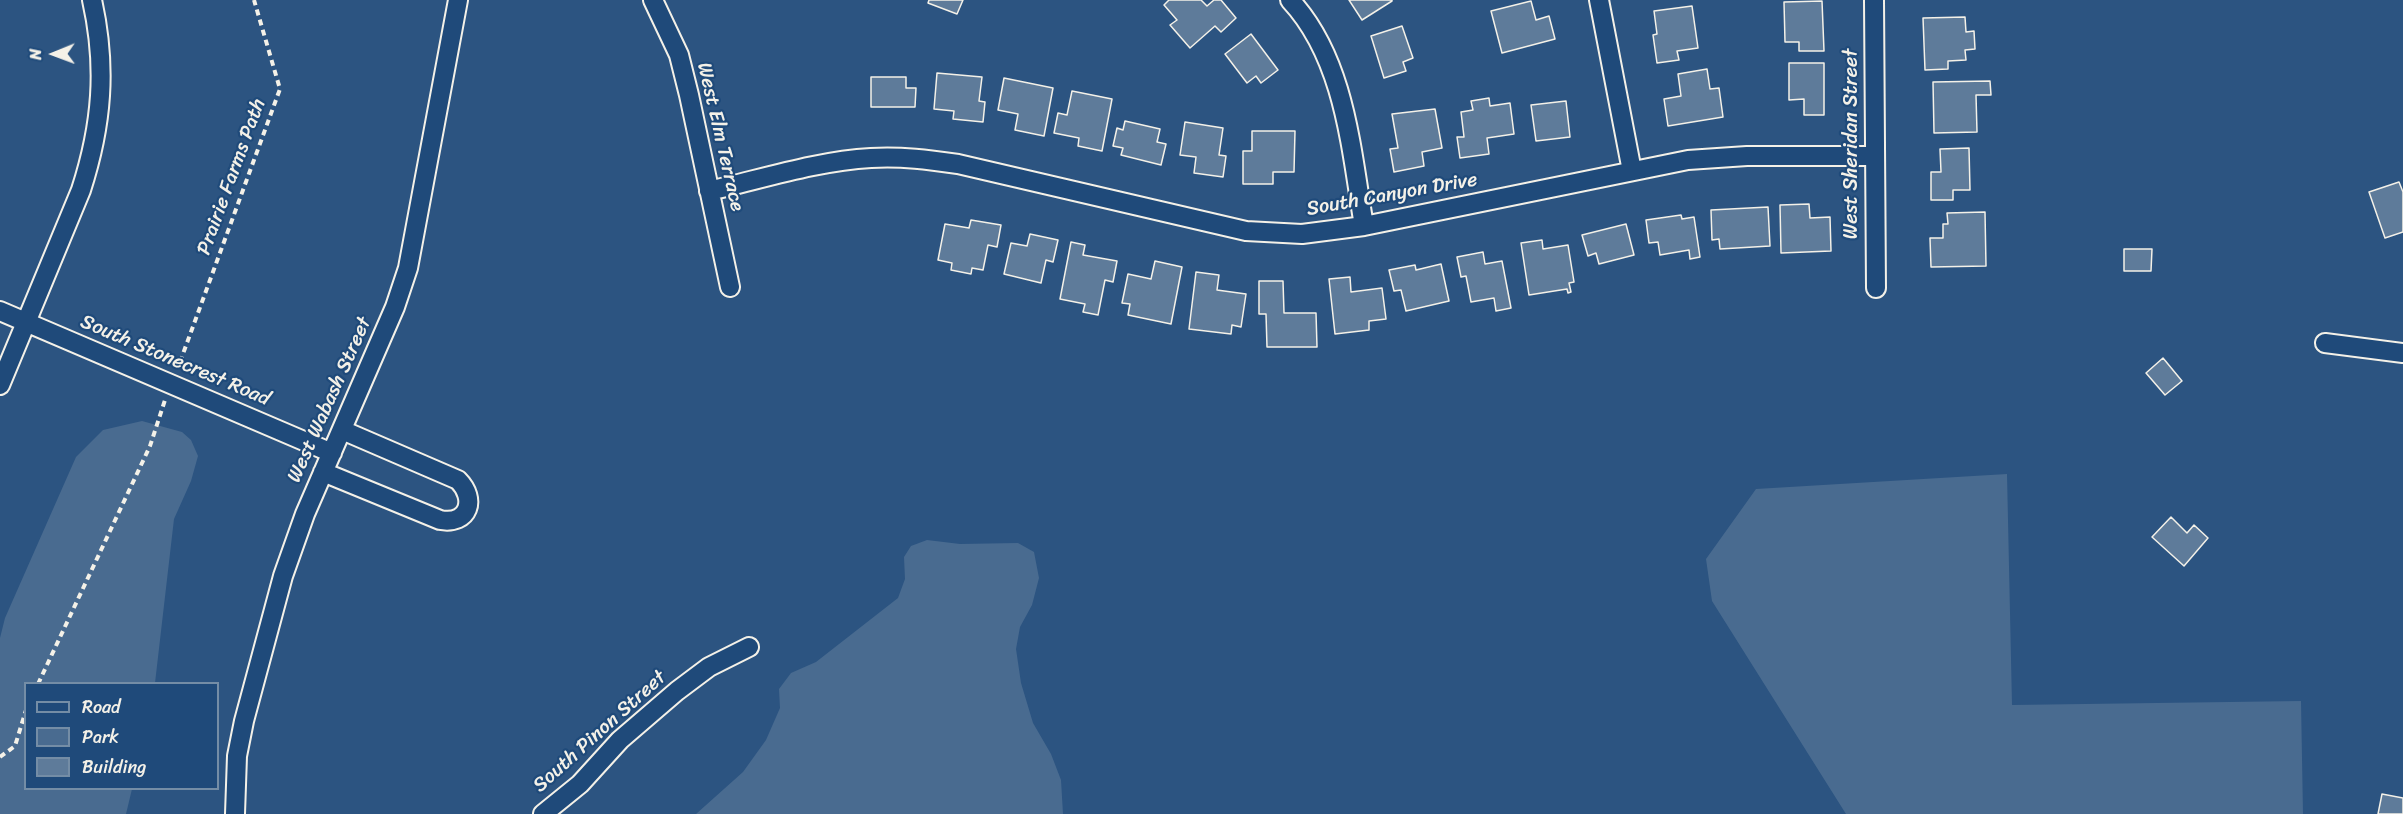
<!DOCTYPE html>
<style>
body{margin:0}
#map{position:relative;width:2403px;height:814px;overflow:hidden;background:#2c5481;font-family:Sriracha,sans-serif}
canvas{display:block}
.legend{position:absolute;left:24px;top:682px;width:195px;height:108px;box-sizing:border-box;background:#1f4a7a;border:2px solid #748da6;margin:0;padding:8px 10px;list-style:none;font-size:18px;color:#f4f1e8}
.legend li{display:flex;align-items:center;gap:12px;height:30px}
.legend b{width:30px;border:2px solid #748da6}
.north{position:absolute;left:24px;top:24px;width:60px;height:60px;-webkit-text-stroke:4px #1f4a7a;paint-order:stroke;rotate:269deg;font-size:16px;font-weight:700;line-height:24px;text-align:center;color:#f4f1e8}
.north::after{content:'';display:block;margin:auto;width:21px;height:27px;background:#f4f1e8;clip-path:polygon(50% 0,100% 100%,50% 72%,0 100%)}
</style>
<div id="map">
<canvas width="2403" height="814"></canvas>
<ul class="legend">
<li><b style="height:8px;background:#1f4a7a"></b>Road</li>
<li><b style="height:16px;background:#496b90"></b>Park</li>
<li><b style="height:16px;background:#5e7b9a"></b>Building</li>
</ul>
<div class="north">N</div>
</div>
<script>
const g = document.querySelector('canvas').getContext('2d');
g.lineJoin = 'round';
function fill(path, color) { g.fillStyle = color; g.fill(path, 'evenodd'); }
function stroke(path, color, width, dash) { g.strokeStyle = color; g.lineWidth = width; g.lineCap = dash ? 'butt' : 'round'; g.setLineDash(dash || []); g.stroke(path); }
function write(font, color, halo, rows, align = 'center') {
  g.font = font + ' Sriracha,sans-serif'; g.lineWidth = 4.5; g.setLineDash([]); g.textBaseline = 'middle'; g.strokeStyle = halo; g.fillStyle = color; for (const [text, x, y, turn = 0] of rows) {
    g.save(); g.translate(x, y); g.rotate((+turn || 0) * Math.PI / 180); g.textAlign = isNaN(turn) ? turn : align; if (halo) g.strokeText(text, 0, 0); g.fillText(text, 0, 0); g.restore();
  }
}
fill(new Path2D(`
 M142 421 182 432 191 440 198 456 191 481 174 519 155 683 26 684V788L132 789 126 814H0V638L5 618 76 457 103 430Z
 M2007 474 2012 705 2301 701 2303 814H1846L1712 601 1706 559 1756 489Z
 M927 540 960 544 1018 543 1034 552 1039 578 1032 605 1020 627 1016 649 1021 683 1033 723 1051 754 1061 780 1063 814H696L743 772 766 740 780 708 779 689 791 673 816 662 898 598 905 579 904 557 911 546Z`), '#496b90');
const building = new Path2D(`
 M929 0H963L957 14 928 3Z
 M1169 0H1201L1207 6 1214 0H1221L1236 18 1221 32 1215 26 1190 48 1170 25 1177 20 1164 5Z
 M1349 0H1392V1L1362 20Z
 M1531 1 1536 20 1549 16 1555 39 1502 53 1491 11Z
 M1822 1 1824 51H1799V42H1785L1784 2Z
 M1692 6 1698 48 1677 51 1679 60 1657 63 1653 35 1657 34 1654 11Z
 M1965 17 1966 32 1974 31 1975 49 1965 50 1966 60 1948 61V69L1925 70 1923 18Z
 M1402 26 1413 58 1403 62 1406 71 1384 78 1371 36Z
 M1251 34 1278 70 1261 83 1256 76 1247 83 1225 54Z
 M1789 63H1824V115H1804V99L1789 100Z
 M1707 69 1710 89 1719 88 1723 117 1668 126 1664 99 1681 96 1678 74Z
 M937 73 982 77 979 101 985 102 983 122 953 119 954 111 934 109Z
 M871 77H906V88H916L915 107H871Z
 M1004 78 1053 88 1044 136 1015 130 1018 114 998 110Z
 M1990 81 1991 95H1976L1977 132 1934 133 1933 82Z
 M1072 91 1112 99 1102 151 1078 146 1079 138 1054 133 1058 113 1067 115Z
 M1489 98 1490 106 1510 103 1514 134 1487 138 1489 154 1460 158 1457 137H1464L1461 112 1473 110 1471 101Z
 M1566 101 1570 137 1536 141 1531 105Z
 M1435 109 1442 148 1422 152 1424 166 1394 172 1390 149 1398 148 1392 114Z
 M1125 121 1160 129 1157 142 1166 144 1161 165 1121 155 1123 148 1113 146 1117 128 1123 130Z
 M1185 122 1223 128 1219 155 1226 156 1223 177 1194 173 1196 157 1180 155Z
 M1252 131H1295L1294 172H1273V184H1243V151H1252Z
 M1969 148 1970 190H1953V200H1931V172H1941L1940 149Z
 M2399 182 2403 192V232L2385 238 2369 192Z
 M1809 204 1810 218 1830 217 1831 251 1781 253 1780 205Z
 M1768 207 1770 246 1720 249 1719 239 1712 240 1711 210Z
 M1985 212 1986 266 1931 267 1930 238H1943V224H1948L1947 213Z
 M1681 215 1682 219 1694 217 1700 257 1690 259 1689 250 1660 255 1658 242 1649 243 1646 220Z
 M971 220 1001 225 997 247 988 245 983 270 972 268 971 274 951 270 952 263 938 260 945 224 969 228Z
 M1626 224 1634 255 1599 264 1596 253 1588 256 1582 235Z
 M1030 234 1058 240 1053 262 1046 260 1041 283 1004 274 1011 243 1027 246Z
 M1542 240 1543 249 1568 245 1574 282 1569 283 1571 292 1568 293 1567 289 1529 295 1521 243Z
 M1071 242 1085 245 1083 255 1117 261 1113 282 1105 280 1098 315 1083 312 1085 304 1060 299Z
 M2124 249H2152L2151 271H2124Z
 M1483 252 1485 264 1502 261 1511 308 1496 311 1494 298 1471 302 1466 276 1461 277 1457 257Z
 M1155 261 1182 267 1171 324 1128 315 1130 304 1122 303 1128 274 1151 279Z
 M1441 264 1449 301 1406 311 1401 290 1394 291 1389 270 1415 265 1416 270Z
 M1196 272 1219 275 1217 290 1246 294 1241 327 1232 325 1231 334 1189 329Z
 M1350 277 1351 292 1382 288 1386 319 1369 321V330L1335 334 1329 279Z
 M1259 281H1283L1284 313H1316L1317 347H1267L1266 314H1259Z
 M2163 358 2182 381 2165 395 2146 373Z
 M2171 517 2187 533 2194 525 2208 538 2184 566 2152 537Z
 M2382 794 2403 798V814H2378Z`);
fill(building, '#5e7b9a');
stroke(building, '#f4f1e8', 1.5);
const street = new Path2D(`
 M653 0 679 55 689 95 730 287
 M1290 0C1345 59 1351 149 1364 226
 M1599 0 1632 171
 M1874 0 1876 288
 M709 191C762 179 817 161 871 158 901 156 930 160 958 164L1246 231 1302 234 1364 226 1688 160 1747 156H1875
 M0 311 332 453
 M2325 343 2403 353
 M0 385 81 190C102 125 107 67 92 0
 M323 472 440 520C469 525 477 499 458 480L342 430
 M235 814 237 756 244 721 283 576 305 514 395 307 408 268 458 0
 M543 814 580 784 620 740 677 691 709 667 749 647`);
stroke(street, '#f4f1e8', 22);
stroke(new Path2D(`
 M180 362 280 89 254 0
 M38 684 150 446 165 400
 M0 757 15 746 26 710`), '#f4f1e8', 4, [6, 4.5]);
stroke(street, '#1f4a7a', 18);
write('20px', '#f4f1e8', '#1f4a7a', [
 ["West Elm Terrace",720,137,77],
 ["West Sheridan Street",1852,144,-90],
 ["Prairie Farms Path",232,177,-70],
 ["South Canyon Drive",1392,195,-10],
 ["South Stonecrest Road",175,361,23],
 ["West Wabash Street",330,400,-66],
 ["South Pinon Street",600,732,-42]
]);
</script>
